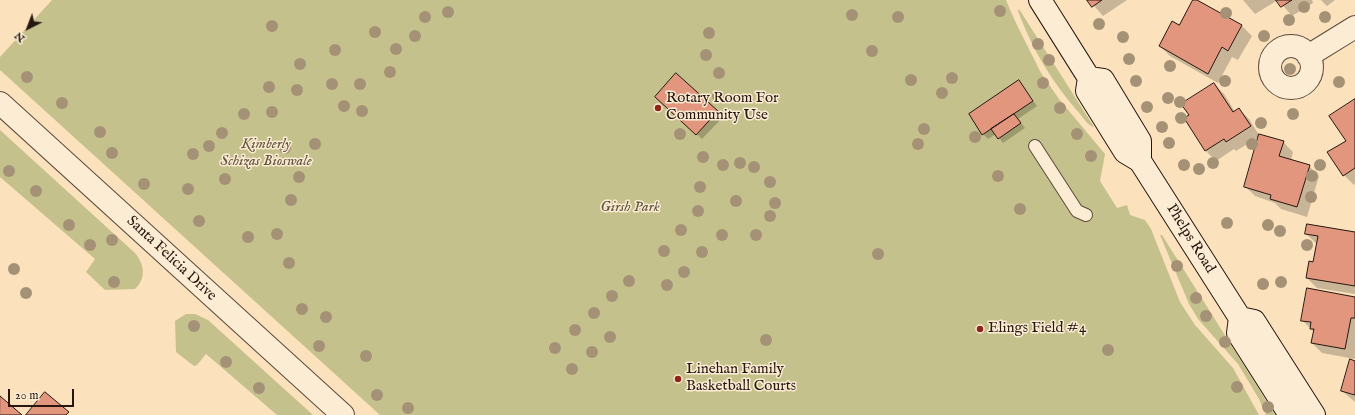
<!DOCTYPE html>
<style>
body{margin:0}
#map{position:relative;width:1355px;height:415px;overflow:hidden;background:#fbe1bc;font-family:"IM FELL English",serif}
canvas{display:block}
.north{position:absolute;left:8px;top:8px;width:40px;height:40px;-webkit-text-stroke:3px #fcecd3;paint-order:stroke;rotate:222deg;font-size:11px;font-weight:700;line-height:16px;text-align:center;color:#261711}
.north::after{content:'';display:block;margin:auto;width:14px;height:18px;background:#261711;clip-path:polygon(50% 0,100% 100%,50% 72%,0 100%)}
.scale{position:absolute;left:8px;top:389px;width:66px;height:18px;box-sizing:border-box;border:2px solid #261711;border-top:0;padding-left:5px;font-size:12px;line-height:14px;white-space:nowrap;color:#261711;-webkit-text-stroke:3px #fcecd3;paint-order:stroke}
</style>
<div id="map">
<canvas width="1355" height="415"></canvas>
<div class="north">N</div>
<div class="scale">20 m</div>
</div>
<script>
const g = document.querySelector('canvas').getContext('2d');
g.lineJoin = 'round';
function fill(path, color) { g.fillStyle = color; g.fill(path, 'evenodd'); }
function stroke(path, color, width, dash) { g.strokeStyle = color; g.lineWidth = width; g.lineCap = dash ? 'butt' : 'round'; g.setLineDash(dash || []); g.stroke(path); }
function write(font, color, halo, rows, align = 'center') {
  g.font = font + ' "IM FELL English",serif'; g.lineWidth = 3; g.setLineDash([]); g.textBaseline = 'middle'; g.strokeStyle = halo; g.fillStyle = color; for (const [text, x, y, turn = 0] of rows) {
    g.save(); g.translate(x, y); g.rotate((+turn || 0) * Math.PI / 180); g.textAlign = isNaN(turn) ? turn : align; if (halo) g.strokeText(text, 0, 0); g.fillText(text, 0, 0); g.restore();
  }
}
fill(new Path2D(`
 M52 0H1006L1015 21 1041 73 1059 99 1105 154 1100 181 1117 208 1127 205 1130 215 1145 220 1151 229 1180 302 1195 325 1233 368 1259 415H380L0 70V57Z
 M1019 9 1094 127H1093C1088 125 1084 119 1080 114 1053 84 1032 49 1018 11Z
 M0 130 135 253C144 264 147 278 135 289L105 290 86 272 95 259 0 177Z
 M1160 235H1162L1275 415H1266L1259 399 1238 364 1198 319 1189 304Z
 M186 314H195L208 320 313 415H277L206 354 197 365 194 366 176 352 175 321Z`), '#c5c18c');
fill(new Path2D(`
 M1089 0H1127L1103 16Z
 M1194 0 1242 26 1252 36 1238 60 1232 57 1218 83 1170 56 1160 46 1180 26Z
 M1243 0H1312L1313 3 1292 16 1278 0 1255 14Z
 M1321 0H1335L1327 6Z
 M676 74 723 117 702 139 661 102Z
 M1019 82 1037 106 1018 119 1025 128 1003 143 996 134 988 139 983 134Z
 M1214 84 1224 94 1235 112 1239 109 1249 119 1259 135 1283 142 1293 152 1291 160 1309 166 1319 176 1307 217 1281 209 1275 203 1255 196 1245 186 1260 136 1236 151 1234 149 1216 161 1206 151 1185 119 1190 115Z
 M1355 101V184L1354 185 1344 175 1347 141Z
 M1355 233V294L1317 288 1307 278 1314 263 1317 244 1306 234Z
 M1355 298V359L1322 353 1312 343 1314 332 1302 320Z
 M1355 362V402L1342 391Z`), '#0003');
const building = new Path2D(`
 M1087 0H1102L1092 7Z
 M1193 0H1197L1242 25 1228 51 1222 47 1208 74 1159 46 1172 21 1179 25Z
 M1276 0H1292L1281 7Z
 M676 73 718 111 696 135 655 97Z
 M1019 80 1033 101 982 135 969 114Z
 M1214 83 1233 112 1239 108 1251 126 1226 142 1224 139 1205 151 1184 118 1189 115 1181 104Z
 M1355 99V168L1343 176 1327 152 1346 141 1329 116Z
 M1014 114 1021 123 998 139 991 129Z
 M1259 134 1284 141 1279 156 1310 165 1297 207 1270 199 1271 195 1244 187Z
 M1307 224 1355 232V286L1306 278 1309 261 1313 262 1318 236 1305 234Z
 M1307 288 1355 297V318H1351L1345 349 1311 343 1314 329H1310L1311 322 1301 321Z
 M1350 359 1355 361V395L1341 391Z
 M45 392 69 412 66 415H26Z
 M0 396 22 415H0Z`);
fill(building, '#e3967e');
stroke(building, '#261711', 1);
const lane = new Path2D(`
 M1035 146 1077 211 1086 215`);
const street = new Path2D(`
 M1270 67a21 21 0 1 1 42 0a21 21 0 1 1-42 0Z
 M1308 56 1355 27
 M0 103 343 415`);
const secondary = new Path2D(`
 M1040 0 1089 78 1087 91 1125 152 1140 161 1240 318 1238 333 1290 415
 M1089 78 1103 80 1140 141V161
 M1240 318 1254 321 1314 415`);
stroke(lane, '#5b4a3c', 14);
stroke(street, '#5b4a3c', 24);
stroke(secondary, '#261711', 24);
stroke(lane, '#fcecd3', 12);
stroke(street, '#fcecd3', 22);
stroke(secondary, '#fcecd3', 22);
g.fillStyle = '#a59276';
for (const [x, y] of [
 [1304,7],
 [1000,11],
 [448,12],
 [1226,13],
 [852,15],
 [425,17],
 [898,17],
 [1325,17],
 [1289,20],
 [1099,24],
 [272,26],
 [375,32],
 [709,33],
 [415,36],
 [1264,36],
 [1123,37],
 [1038,44],
 [396,49],
 [335,50],
 [872,51],
 [706,55],
 [1129,59],
 [1049,60],
 [300,64],
 [1170,66],
 [1290,69],
 [390,72],
 [719,73],
 [27,77],
 [952,78],
 [911,80],
 [1136,81],
 [1225,81],
 [1339,82],
 [1043,83],
 [332,84],
 [360,84],
 [269,87],
 [297,90],
 [942,93],
 [718,96],
 [1168,98],
 [1180,102],
 [62,103],
 [344,106],
 [1147,107],
 [1060,108],
 [362,111],
 [272,112],
 [244,114],
 [1293,114],
 [1181,118],
 [1261,123],
 [1162,127],
 [924,129],
 [100,132],
 [222,133],
 [680,134],
 [1077,134],
 [975,137],
 [1169,143],
 [315,144],
 [918,144],
 [1252,144],
 [209,146],
 [285,148],
 [112,153],
 [193,154],
 [1091,156],
 [703,157],
 [740,163],
 [1213,163],
 [723,165],
 [1184,165],
 [1320,165],
 [754,167],
 [1199,169],
 [9,171],
 [998,176],
 [1312,176],
 [299,177],
 [225,179],
 [770,182],
 [144,184],
 [700,187],
 [188,189],
 [36,191],
 [1311,197],
 [291,200],
 [736,201],
 [775,203],
 [1020,209],
 [698,211],
 [770,216],
 [199,221],
 [1227,223],
 [69,225],
 [1268,225],
 [681,230],
 [1280,231],
 [277,234],
 [722,235],
 [756,235],
 [248,237],
 [112,240],
 [90,245],
 [1307,245],
 [664,251],
 [702,252],
 [878,254],
 [289,263],
 [1177,266],
 [14,269],
 [684,272],
 [629,281],
 [114,282],
 [1281,282],
 [1263,284],
 [667,285],
 [26,293],
 [612,296],
 [1196,298],
 [302,309],
 [594,313],
 [1206,316],
 [326,317],
 [194,326],
 [575,330],
 [610,337],
 [766,340],
 [1225,342],
 [319,346],
 [555,348],
 [1108,350],
 [592,352],
 [366,356],
 [226,362],
 [572,369],
 [1237,387],
 [259,388],
 [377,395],
 [1268,407],
 [408,408]
]) { g.beginPath(); g.arc(x, y, 6, 0, 2 * Math.PI); g.fill(); }
for (const [x, y, r, color] of [
 [658,108,4,"#8f2418"],
 [980,329,4,"#8f2418"],
 [678,379,4,"#8f2418"]
]) { const dot = new Path2D(); dot.arc(x, y, r, 0, 2 * Math.PI); g.fillStyle = color; g.fill(dot); stroke(dot, '#fcecd3', 1.5); }
write('15px', '#261711', '#fcecd3', [
 ["Rotary Room For",666,99],
 ["Community Use",666,116],
 ["Elings Field #4",988,329],
 ["Linehan Family",686,370],
 ["Basketball Courts",686,387]
], 'left');
write('italic 15px', '#5e523c', '#fcecd3', [
 ["Kimberly",266,145],
 ["Schizas Bioswale",266,162],
 ["Girsh Park",630,208]
]);
write('15px', '#261711', '#fcecd3', [
 ["Phelps Road",1190,239,58],
 ["Santa Felicia Drive",171,259,43]
]);
</script>
